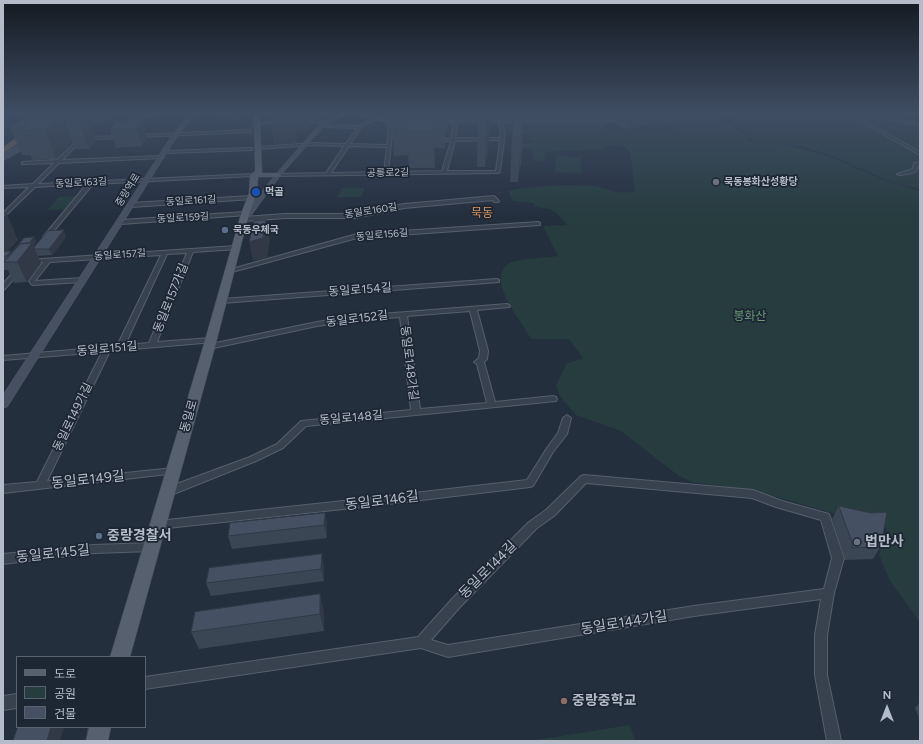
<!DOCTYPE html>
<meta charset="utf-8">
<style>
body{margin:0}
#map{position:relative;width:923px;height:744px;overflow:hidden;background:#242f3e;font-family:Figtree,"Noto Sans KR",sans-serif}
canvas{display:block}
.frame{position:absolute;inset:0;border:4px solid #b4bcc9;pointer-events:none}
.legend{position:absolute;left:16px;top:656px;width:130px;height:72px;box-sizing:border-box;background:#1d2633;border:1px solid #59626f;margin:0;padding:5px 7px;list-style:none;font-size:12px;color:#b4bcc9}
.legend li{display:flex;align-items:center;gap:8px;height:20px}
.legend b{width:20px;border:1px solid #59626f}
.north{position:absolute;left:867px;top:688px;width:40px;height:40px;-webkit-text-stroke:3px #1d2633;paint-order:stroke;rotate:0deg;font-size:11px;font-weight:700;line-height:16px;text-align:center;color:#b4bcc9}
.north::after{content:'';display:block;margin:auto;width:14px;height:18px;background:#b4bcc9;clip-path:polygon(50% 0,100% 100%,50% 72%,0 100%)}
</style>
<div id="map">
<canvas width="923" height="744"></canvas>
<div class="frame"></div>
<ul class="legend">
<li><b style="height:5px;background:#56606e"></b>도로</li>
<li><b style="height:11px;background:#263c3f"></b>공원</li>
<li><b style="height:11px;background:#455162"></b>건물</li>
</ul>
<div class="north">N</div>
</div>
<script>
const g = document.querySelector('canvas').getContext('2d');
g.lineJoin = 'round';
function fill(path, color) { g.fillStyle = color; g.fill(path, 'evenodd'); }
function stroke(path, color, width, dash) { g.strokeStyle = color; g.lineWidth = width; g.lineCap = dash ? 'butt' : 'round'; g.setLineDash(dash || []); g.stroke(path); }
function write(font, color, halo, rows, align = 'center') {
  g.font = font + ' Figtree,"Noto Sans KR",sans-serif'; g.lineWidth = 3.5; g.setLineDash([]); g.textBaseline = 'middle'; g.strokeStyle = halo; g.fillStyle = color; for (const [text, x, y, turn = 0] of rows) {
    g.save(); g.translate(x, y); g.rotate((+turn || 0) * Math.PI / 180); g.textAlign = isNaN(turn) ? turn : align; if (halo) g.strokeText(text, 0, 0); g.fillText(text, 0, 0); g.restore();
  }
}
fill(new Path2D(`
 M643 114H724L726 120 731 125 747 136 748 141 761 142 751 139 726 114H859L920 124V189C909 186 898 184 887 180 856 168 815 144 782 144L829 156 881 179 920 191V622L890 581 879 555 887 531 881 519 861 521 752 490 692 482 679 476 621 431 576 415 560 396 556 386 566 364 583 358 569 339H531C523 322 481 276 512 262 520 259 548 257 558 256L543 226 567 225C556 210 553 209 535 207L533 203 513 201 508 191C532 185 568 185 593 186 610 188 616 196 635 191L630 152 624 146 610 145 601 149 546 152 544 154 546 161H534L532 149 517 146 518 144 535 142 528 140 527 135 508 133 506 128 528 129 525 126 534 124 533 123H608L603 128 612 130 619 128 630 131 672 130 677 127 670 124 657 128 647 126 646 125 657 122Z
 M556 156 581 157V173L555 172Z
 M342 188H365L361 197H337Z
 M76 196 65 209 47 210 59 197Z
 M630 725 635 741H530Z`), '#263c3f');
const street = new Path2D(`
 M149 114H154L129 123 125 128 122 127 127 121Z
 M388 114H393L384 119 393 124 388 172 442 171 451 141H435L433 140 435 139H451L454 121 456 120 459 114H463L459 121H458L455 138H500L501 132 498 121 501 120 505 132 500 172 498 173 278 176 276 175V174L326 173 344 146 313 145 258 149 256 148 258 147 313 143 346 144 357 128 321 127 319 126 321 125 358 126 374 117 375 119 361 127 350 144 387 145 389 125 379 119ZM500 140 496 171H447L455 141ZM349 146 387 147 384 172 331 173Z
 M509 114H513L506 122H504Z
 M848 114H852L920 152V155Z
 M300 119 327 121 329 122 327 123 299 121Z
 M282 120 281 122 257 124 255 123Z
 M250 130 251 132 137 137 135 136 137 135Z
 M124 136 123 138 85 139 83 138 85 137Z
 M80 138 83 139 62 160 162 156 164 157 162 158 59 163 38 184 254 174 256 175 254 176 93 184 47 239H43V237L87 184 35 187 3 218V213L29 187 3 188V186L33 184 54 163 24 164H22V162L57 160Z
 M24 139 27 140 3 154V151Z
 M250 148H252V150L165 153 163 152 165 151Z
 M920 162C916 175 913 173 899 175L897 174 913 169 914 163Z
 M251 196 253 197V199L131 207 128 205 131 203Z
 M494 196 499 201 498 202H494L493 200 404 208 355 218H285L244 221 241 219 244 217 285 214H355L404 204Z
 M245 212 248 214 247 215 121 224 118 222 121 220Z
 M538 222 540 223V225L357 238 232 272H228L227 271 228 270 357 234Z
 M236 246 238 247V249L193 252 157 342 211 338 215 340 214 342 110 351 47 481 174 468 177 469 179 471 177 473 3 493V485L37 482 102 352 3 360V356L117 346 161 255 50 262 35 281 82 278 85 280 82 282 33 285 31 284 29 281 43 262 29 263 26 261 27 260ZM187 253 149 343 125 345 167 254Z
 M18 268 21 270 5 289 3 290V284L16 269Z
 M497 279 499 280V282L222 303 219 301 222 299Z
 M507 304 509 305 510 306 509 307 477 310 488 351 487 359 484 362 495 402 553 396 556 397 557 399 556 401 306 426 283 448 256 461 171 495 167 496 163 495 162 492 163 489 250 457 277 444 301 421 411 410 400 317 356 320 317 326 209 349H206L205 347 206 345 317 322 356 316ZM470 311 480 351 479 358 474 362 477 364 487 403 420 409 407 316Z
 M567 415 571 418 567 434 553 452 533 486 530 487 371 506 158 529 154 528 153 525 154 522 158 521 371 498 527 480 547 448 558 433 563 418Z
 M584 475 753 490 782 501 829 514 844 558 834 593 827 635V675L841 741H827L815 675V635L821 599 694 616 448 657 421 648 145 689V677L418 637 452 599 529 522 546 510 581 476ZM586 483 752 498 776 507 821 520 832 558 824 589 694 606 448 645 431 640 460 607 537 528 554 516Z
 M152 543 156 544 157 547 156 550 152 551 94 553 3 564V554L94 545Z
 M17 694V708L3 710V696Z`);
const secondary = new Path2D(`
 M192 114H198L191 119 178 135 9 404 7 407 3 408V395L173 134 187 117Z
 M339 114H346L323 127 280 176 247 221H241V217L276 174 319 125Z
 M357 114H365L408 121 405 123 374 120Z
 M631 114H639L618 121 600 123H434L431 121 434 119H600L618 117Z
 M858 114H869L920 122V126Z
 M32 140 35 142 34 143 3 161V156Z`);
const primary = new Path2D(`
 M254 114H260L262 173H278L282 175 278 177H258L257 193 249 214 215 347 130 657H110L203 347 241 214 249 193 250 175 255 171Z
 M89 727H111L108 741H86Z`);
const highway = new Path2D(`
 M60 114H69L40 129 3 153V147L34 125Z`);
stroke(street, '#565f6c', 2);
stroke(secondary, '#565f6c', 1);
stroke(primary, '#414a57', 1);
stroke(highway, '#434c59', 1);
fill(street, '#38414e');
fill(secondary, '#465061');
fill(primary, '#56606e');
fill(highway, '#746855');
fill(new Path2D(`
 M66 114H112L113 118 91 127 96 141 89 149H75L72 142 56 159 32 160 31 155H22L10 127 64 118 67 116Z
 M311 114H333L326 117Z
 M393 114H448V124L447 130H445V148H434L435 168H409L408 155 394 156 392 120Z
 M480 114H490L489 142 485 167H477L478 123Z
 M514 114 524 122 521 166 520 165 518 182H510L512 136Z
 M603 114H658L656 122 629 130 616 125 617 115 603 117Z
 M142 120 147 138 142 146 116 148 110 129Z
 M3 214 18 240 7 251 12 252 36 242 33 246 34 247 66 237 52 255 38 256 41 263 27 282 14 283 8 270H3Z
 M839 506 871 513 881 546 873 559 845 560V558L832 519Z
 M325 513 327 525V538L232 549 228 536Z
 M324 566V581L211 596 206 583Z
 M324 611V631L199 649 191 632Z
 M920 702V720L915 708Z`), '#3b4654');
fill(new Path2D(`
 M63 114 72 142 56 159 45 129Z
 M83 114H112L113 118 91 127 96 141 89 149 78 118Z
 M220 114H242L241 122 234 123 233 119H222Z
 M269 114H309L311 129 308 131H297V143L274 144Z
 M325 114H333L326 117Z
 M447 114H448V124L447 130Z
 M488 114H490L489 142 485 167 486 123Z
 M603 114H623L603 117Z
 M652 114H658L656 122 629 130 630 120Z
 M142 120 147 138 142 146 136 128Z
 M522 122 520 165 518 182Z
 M7 214 18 240 3 256V218Z
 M266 220 270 239 267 258 253 261 249 242Z
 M64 230 66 237 52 255 49 249Z
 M34 237 36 242 33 246 41 263 27 282 17 262 21 252Z
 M11 251 16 262H10L7 256Z
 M325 513 327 525V538L324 525Z
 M322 554 324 566V581L321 569Z
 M320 594 324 611V631L320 614Z
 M51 727H64L60 741H47Z`), '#303945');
const building = new Path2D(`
 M63 114 45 129 21 131 27 126 10 127 27 116Z
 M69 114H83L78 118H64Z
 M393 114H433L434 131 407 132V120H392Z
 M480 114H488L486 123H478Z
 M514 114H524V122H522L521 137 512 136Z
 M621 114H652L630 120 617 115Z
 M142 120 136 128 110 129 117 121Z
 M3 214H7L3 218Z
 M266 220 263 238 249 242 254 221Z
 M64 230 49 249H35L34 247 48 231Z
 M34 237 29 243 20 244 12 253V252L24 238Z
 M32 243 17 262H4L20 244Z
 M11 251 7 256H3V252Z
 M839 506 871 513 887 512 881 546 852 548 853 545Z
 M325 513 324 525 228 536 230 523Z
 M322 554 321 569 206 583 209 568Z
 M320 594V614L191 632 195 612Z
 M18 727H51L47 741H13Z`);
fill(building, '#455162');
stroke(building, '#303945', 1);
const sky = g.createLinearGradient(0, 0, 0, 218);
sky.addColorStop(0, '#141a22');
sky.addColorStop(0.52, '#3f4d63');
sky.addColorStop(1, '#3f4d6300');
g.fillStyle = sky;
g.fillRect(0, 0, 923, 218);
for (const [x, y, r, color] of [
 [716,182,4,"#6b7280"],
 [256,192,5,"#1a4fb4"],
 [225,230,4,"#5c6f8a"],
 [99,536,4,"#5c6f8a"],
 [857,542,4,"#6b7280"],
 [564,701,4,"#8d6e63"]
]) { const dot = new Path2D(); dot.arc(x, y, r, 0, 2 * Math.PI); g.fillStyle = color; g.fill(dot); stroke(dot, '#1d2633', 1.5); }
write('10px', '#b4bcc9', '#1d2633', [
 ["공릉로2길",388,173,-1],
 ["동일로163길",81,183,-3],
 ["중랑역로",128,190,-58],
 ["동일로161길",191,201,-3],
 ["동일로160길",371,211,-9],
 ["동일로159길",183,218,-3],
 ["동일로156길",382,235,-5],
 ["동일로157길",120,255,-4]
]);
write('bold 10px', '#b4bcc9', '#1d2633', [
 ["묵동봉화산성황당",724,182],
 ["먹골",265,192],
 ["묵동우체국",233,230]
], 'left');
write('12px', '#d59563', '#1d2633', [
 ["묵동",482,213]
]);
write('12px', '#b4bcc9', '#1d2633', [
 ["동일로154길",360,290,-4],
 ["동일로157가길",171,298,-68],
 ["동일로152길",357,319,-7],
 ["동일로151길",107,349,-5],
 ["동일로148가길",409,363,83],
 ["동일로",189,416,-74],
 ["동일로149가길",73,417,-64],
 ["동일로148길",351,418,-5]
]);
write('12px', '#6b9a76', '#1d2633', [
 ["봉화산",750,316]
]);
write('14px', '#b4bcc9', '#1d2633', [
 ["동일로149길",88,480,-6],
 ["동일로146길",382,501,-7],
 ["동일로145길",53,554,-6],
 ["동일로144길",488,570,-45],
 ["동일로144가길",624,623,-9]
]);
write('bold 14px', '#b4bcc9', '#1d2633', [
 ["중랑경찰서",107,536],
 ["법만사",865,542],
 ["중랑중학교",572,701]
], 'left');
</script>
